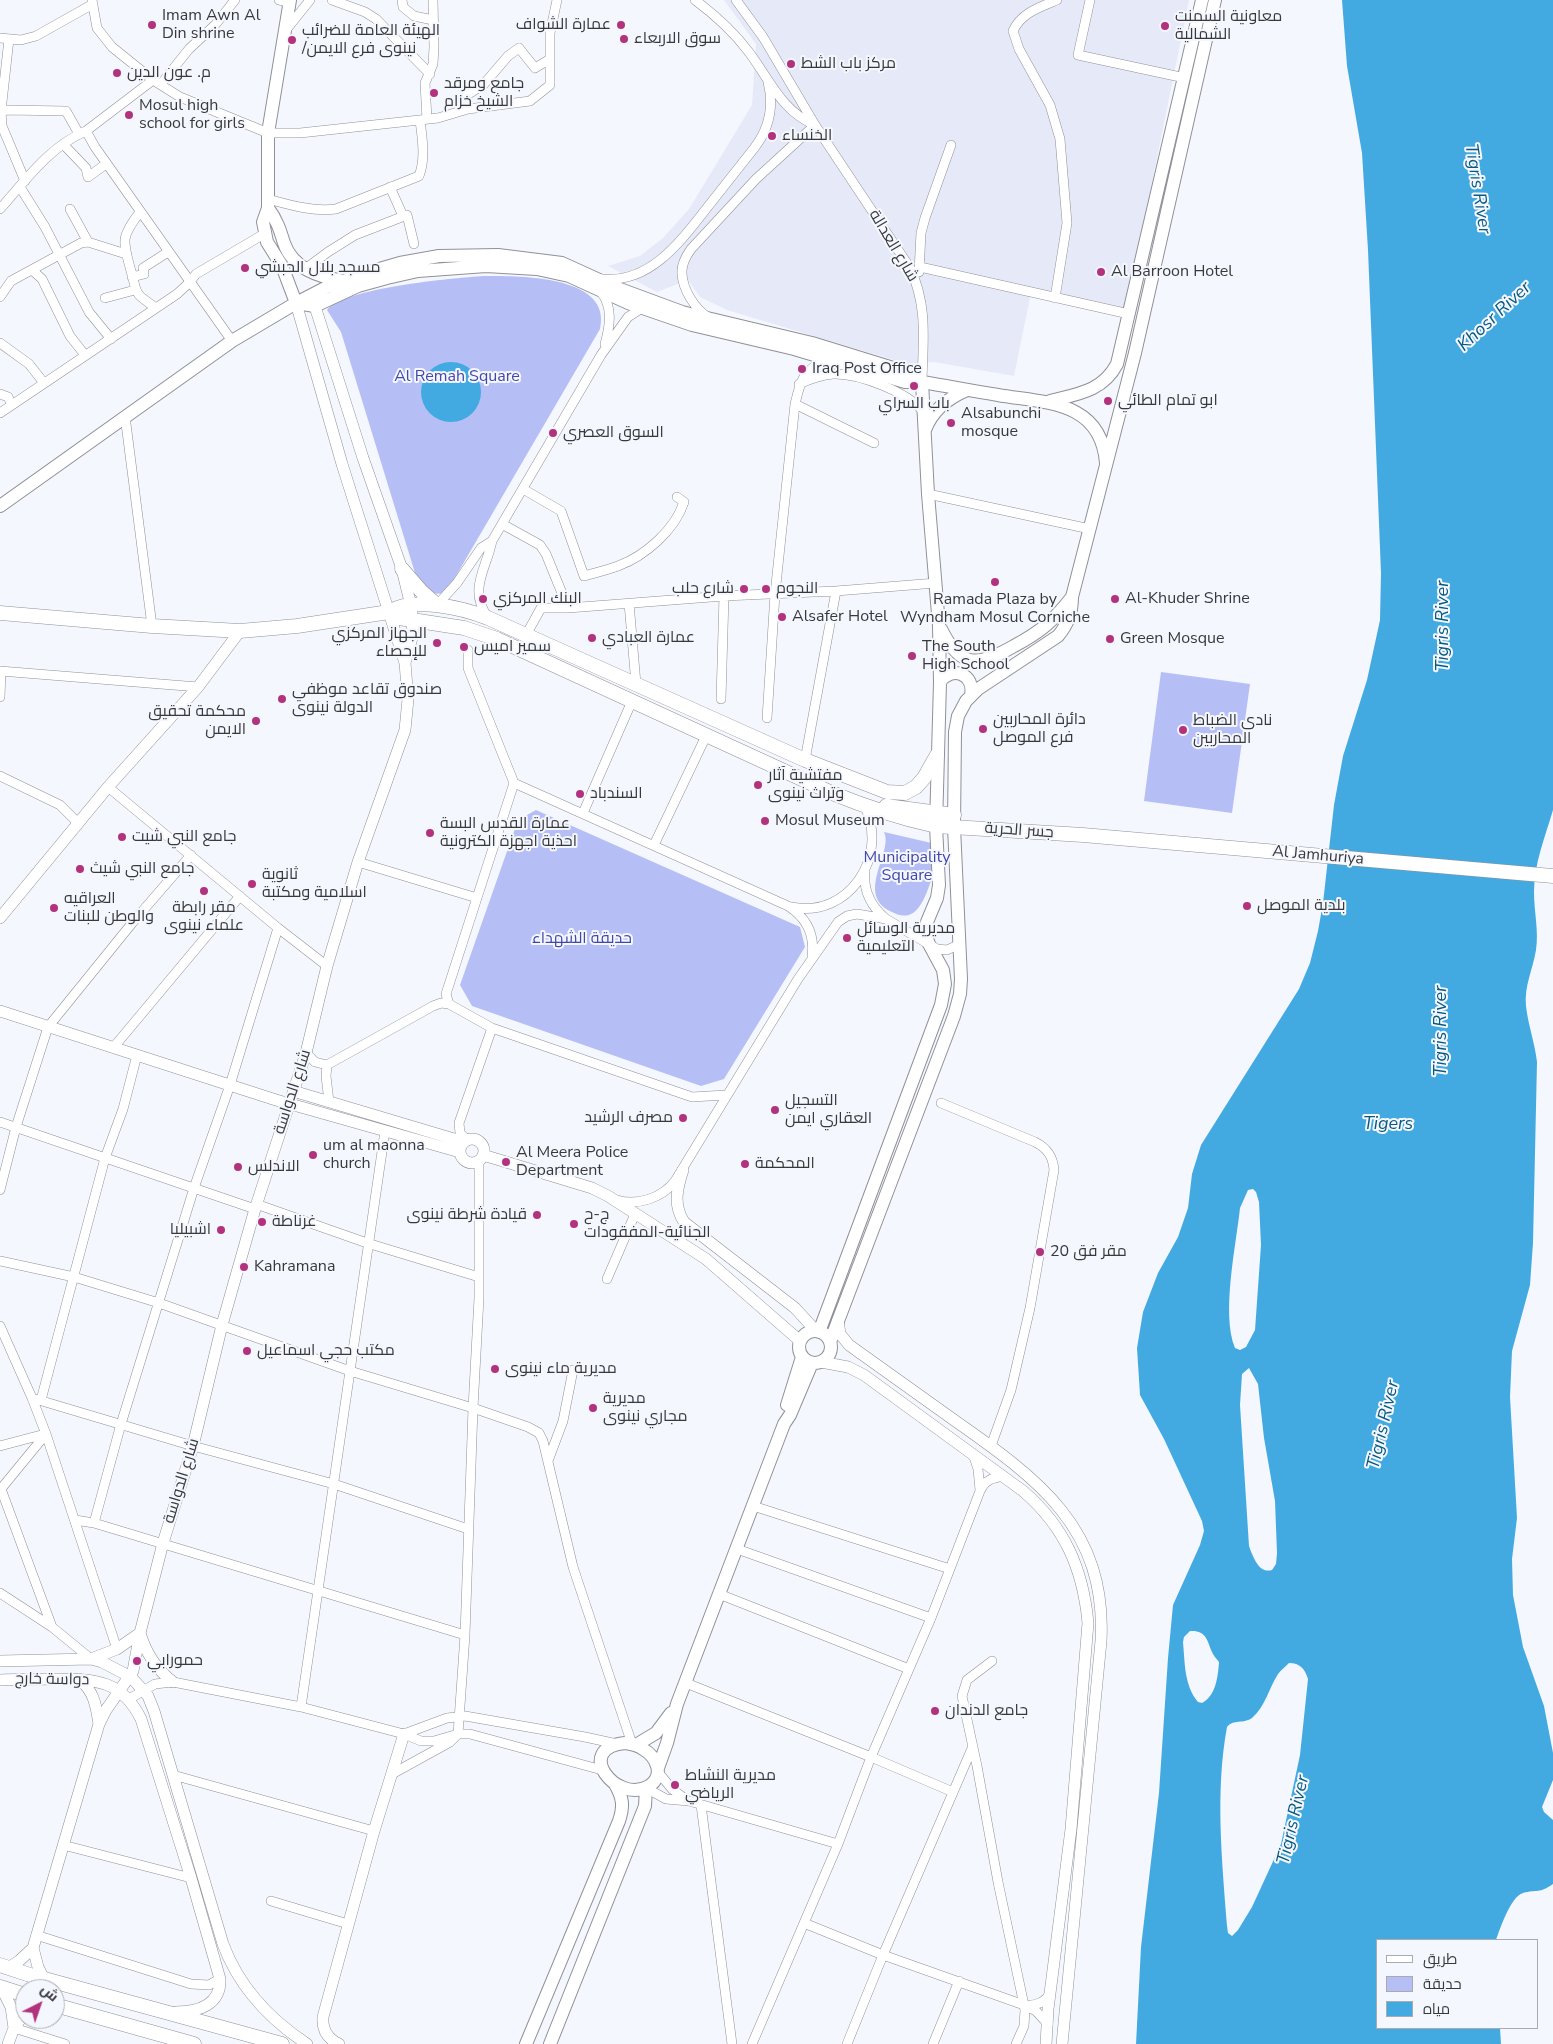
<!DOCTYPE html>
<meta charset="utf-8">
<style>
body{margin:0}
#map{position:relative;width:1553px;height:2044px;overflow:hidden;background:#f5f7fe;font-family:"Nunito Sans",Cairo,sans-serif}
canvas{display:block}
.legend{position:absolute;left:1376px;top:1939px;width:162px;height:90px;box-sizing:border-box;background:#f5f7fe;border:1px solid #a9abb0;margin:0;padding:6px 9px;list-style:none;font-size:15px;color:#38393b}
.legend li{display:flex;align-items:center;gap:10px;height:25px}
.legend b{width:25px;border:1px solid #a9abb0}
.north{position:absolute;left:15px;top:1979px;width:50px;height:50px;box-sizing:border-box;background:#f5f7fe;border:1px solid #a9abb0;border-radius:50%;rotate:41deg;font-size:14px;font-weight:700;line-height:20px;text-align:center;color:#38393b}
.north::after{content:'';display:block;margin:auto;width:18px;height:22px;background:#b2327e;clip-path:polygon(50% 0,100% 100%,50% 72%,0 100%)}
</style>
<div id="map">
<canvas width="1553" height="2044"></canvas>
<ul class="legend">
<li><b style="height:6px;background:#fff"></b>طريق</li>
<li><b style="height:14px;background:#b5bff6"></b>حديقة</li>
<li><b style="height:14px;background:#43aae1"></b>مياه</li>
</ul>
<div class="north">ش</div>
</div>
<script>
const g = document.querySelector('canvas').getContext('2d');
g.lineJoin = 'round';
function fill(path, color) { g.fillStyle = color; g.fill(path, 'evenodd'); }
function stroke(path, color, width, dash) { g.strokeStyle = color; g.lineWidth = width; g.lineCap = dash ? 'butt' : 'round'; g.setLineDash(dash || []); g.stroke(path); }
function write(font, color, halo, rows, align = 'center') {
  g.font = font + ' "Nunito Sans",Cairo,sans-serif'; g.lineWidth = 4; g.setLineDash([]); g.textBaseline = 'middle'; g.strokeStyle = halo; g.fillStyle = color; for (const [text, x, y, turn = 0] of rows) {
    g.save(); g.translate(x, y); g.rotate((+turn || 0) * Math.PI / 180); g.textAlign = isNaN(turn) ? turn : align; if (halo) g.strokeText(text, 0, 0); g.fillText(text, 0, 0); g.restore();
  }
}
fill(new Path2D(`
 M724 0H1189L1126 311 1032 288 1014 376 934 362 907 364 727 310 700 297 688 280 657 292 608 266 640 256 663 238 680 219 689 209 752 105 756 44Z`), '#e6e9f8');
fill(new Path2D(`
 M483 276C515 276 613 274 600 329L453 581 445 593C434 595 428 593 419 586L341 332 327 310C343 288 454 278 483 276Z
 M1161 672 1250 684 1232 813 1144 801Z
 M536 810 800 927 805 947 724 1079 701 1086 472 1006 460 985 518 820Z
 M884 832 940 845C936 862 927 908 911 914 905 917 897 915 892 912 854 895 894 852 884 832Z`), '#b5bff6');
fill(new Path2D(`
 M1342 0H1553V810C1545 837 1534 864 1534 892 1534 912 1539 931 1536 950 1533 969 1524 986 1526 1006 1528 1025 1535 1043 1537 1062L1533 1243 1530 1285 1512 1351 1510 1397 1517 1518 1512 1559 1513 1595 1523 1647 1544 1706 1553 1753V1780L1542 1807 1544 1812 1553 1820V1884C1539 1894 1537 1889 1523 1893 1511 1896 1500 1929 1496 1940H1377V2028H1500L1501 2044H1136L1141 1947 1159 1793 1168 1658 1173 1605 1200 1545 1204 1531 1202 1521 1164 1439 1140 1395 1137 1348 1143 1312 1158 1273 1178 1237 1188 1208 1192 1174 1201 1145 1299 989 1310 963 1318 931 1323 903 1334 805 1343 756 1367 680 1380 620 1381 573 1368 250 1362 153 1347 66ZM1253 1189 1256 1192 1259 1202 1261 1245 1255 1330 1246 1347 1240 1350 1235 1348C1221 1314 1236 1246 1240 1208L1248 1190ZM1249 1368 1258 1384 1264 1438 1275 1501 1277 1553 1276 1564 1272 1570C1259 1574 1253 1557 1249 1546L1240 1405 1242 1374ZM1190 1631C1206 1630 1207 1640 1212 1652 1213 1655 1216 1658 1219 1662 1218 1676 1216 1696 1202 1703L1198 1702C1184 1685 1185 1663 1183 1642L1184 1637ZM1289 1663C1300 1663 1305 1669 1308 1679L1300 1755 1281 1844 1252 1907 1238 1930 1232 1936 1228 1933 1227 1926C1222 1860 1215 1792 1227 1727 1233 1719 1244 1724 1252 1718 1265 1707 1269 1688 1278 1674 1281 1670 1286 1666 1289 1663Z
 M421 392a30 30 0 1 1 60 0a30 30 0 1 1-60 0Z`), '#43aae1');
const minor = new Path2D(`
 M92 0 97 28 112 47 153 80 180 97 268 133H300L438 118 468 109 530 101 550 85V33L557 0
 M279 0 289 2
 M332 0 365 12 376 19 430 74
 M402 0 403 7 414 16 433 20
 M695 0C715 15 733 31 748 51 769 78 781 111 815 125
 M736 0 763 37 815 125 910 268C928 306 923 341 922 382
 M1090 0 1078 55 1185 78
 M286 30 310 0
 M0 38 21 40 36 36 93 4
 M9 39 1 111 2 126 25 181
 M161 84 189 49 215 25 235 0
 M467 95 484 84 508 56 519 48 535 68 550 59
 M0 112 7 110 66 111 79 134
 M427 119 425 83 433 64 434 47 433 0
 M86 131 153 80
 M63 144 86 168 88 177 106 164
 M20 187 45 227 89 312 111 339
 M390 187 403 216
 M268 199C290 205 313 212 336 209L419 176C426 158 422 138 420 120
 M0 209C25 181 50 146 86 131L95 147 232 341
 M70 209 88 242 126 254
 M140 212C120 238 123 241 131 271 138 296 133 292 156 308
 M920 267 1129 314
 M305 269 328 252 355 235 407 215 414 244
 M32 270 42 279 70 336 85 355
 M919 272 921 233 925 218 951 145
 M132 277 144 274 143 268 168 252
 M602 279C652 284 683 238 710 204 725 185 740 166 755 147 770 127 774 106 768 82
 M601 292C613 307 610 326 605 344
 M0 297 11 281 81 243 88 242
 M105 298 135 290
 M1055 298 1067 223 1060 139 1050 105 1019 49 1013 31C1021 13 1040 7 1057 0
 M708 317C695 309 683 290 682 274 681 265 686 256 691 249L756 179 815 125
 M0 343 29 364 44 383
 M799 384C810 379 821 375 833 374 859 373 907 392 924 412
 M0 394 8 397 12 405
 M795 404 874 443
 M0 413 177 294 189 283 196 274 264 234
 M125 416 152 626
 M523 489 561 511 584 576C595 573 607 570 618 566 645 556 675 530 684 502L677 497
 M928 494 1090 529
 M502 524 540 545 546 554 568 608
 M629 603 636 684
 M437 605 457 583 481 548 492 541
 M488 618C468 589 486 570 492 541L601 355 628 317 642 308
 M526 635 541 608H568L724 596 836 591 936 583
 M468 650V668L514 783 446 994 449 1004 492 1028 692 1097 726 1095
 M0 671 198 687
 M0 697 1 671
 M721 699 724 596
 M767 718 775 594 795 404C801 378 803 372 827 358
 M805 760 836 591
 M0 776 60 805 78 823
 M514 783 788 906C807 918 815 934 812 956
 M108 787 278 928 327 966
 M583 813 632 701
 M654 845 706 736
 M358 862 477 898
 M865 871C863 890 871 906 885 918
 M791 907C849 919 890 856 864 805
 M113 1048 240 896
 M306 1053 315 1062 327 1065 433 1006 441 1003 449 1004
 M327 1065 326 1076 329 1102
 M941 1103 1035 1142C1047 1148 1053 1156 1054 1170L1030 1308 1011 1390 991 1446
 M0 1122 255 1209
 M467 1140 460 1133 459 1123 492 1028
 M0 1190 16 1127 48 1027 133 922 191 855
 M617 1200C638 1206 662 1198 675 1181L798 979 838 922 847 916 857 914 886 919 937 949 947 950 960 944
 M256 1204 367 1243 479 1277
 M0 1261 74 1277 159 1303 350 1371 473 1408 528 1427 539 1433 543 1441 573 1567 632 1744
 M607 1279 635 1214
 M0 1326 32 1398 46 1434 117 1649
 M32 1398 193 1446 334 1484 468 1529
 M41 1400 105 1158 123 1109 137 1055
 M0 1446 45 1434
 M973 1454 978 1469 980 1490
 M548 1461 563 1421 573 1370
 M1 1489 52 1627
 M0 1490 46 1434
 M753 1506 950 1569
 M75 1520 94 1523 465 1635
 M94 1523 121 1424 194 1188 230 1085 278 928
 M737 1549 931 1618
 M0 1593 52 1627 91 1659
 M719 1594 909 1669
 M992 1661 967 1680 962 1696 977 1766 998 1882 1025 2010 1024 2026 1016 2044
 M686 1683 871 1757 953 1792
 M129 1699 155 1684 173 1682 301 1707 404 1734 421 1741H434L458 1734H470L602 1770
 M301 1707 385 1131
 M404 1734 447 1718 465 1716 585 1737 617 1744
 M658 1772 672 1789 688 1801
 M392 1774 450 1742 458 1734 465 1635 473 1408 479 1298V1161
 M173 1775 374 1831
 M646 1788 666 1799 689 1801 838 1844
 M701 1805 732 2044
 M63 1845 191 1878
 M271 1901 348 1924
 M804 1923 883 1955 1024 2005 1036 2011 1048 2024
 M36 1935 191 1984 209 1985 220 1979
 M1025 2005C1035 2006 1044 2003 1050 1994
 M14 2028 65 2044
 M752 2044 838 1844 871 1757 931 1618 980 1491C985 1480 992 1478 1004 1476
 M847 2044 883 1955 973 1746
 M933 2044 959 1981`);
const tertiary = new Path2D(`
 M312 297 363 458 402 569 411 606 413 634 405 663
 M0 918 108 787 198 687 240 631
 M0 1011 276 1100 460 1152
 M293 1091 464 1142
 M460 1151a12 12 0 1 1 24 0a12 12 0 1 1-24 0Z
 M483 1155 592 1188 608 1196 706 1259 800 1341
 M683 1170C677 1188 673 1205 684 1222L795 1308 816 1331
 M838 1320 840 1334 849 1345C884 1370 919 1395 954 1420 1038 1479 1107 1528 1101 1641L1062 2044
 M821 1362 848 1367 864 1375 1023 1491C1065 1527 1083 1569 1088 1623L1071 1829 1048 2009 1046 2044
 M91 1659 117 1649 140 1633C146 1654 156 1669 173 1682
 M0 1661 91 1659 102 1662 131 1677 148 1696 154 1711 223 1944C239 1987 269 2019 307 2044
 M79 1679C94 1691 96 1705 99 1724
 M0 1680C19 1679 39 1679 58 1679 97 1679 122 1681 141 1719L191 1878 220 1979C221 2005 198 2012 176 2012
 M33 1948 38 1967 44 1979
 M8 1968 19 1961 33 1948 99 1724 106 1710 133 1671 140 1633 163 1543 193 1446 222 1325 255 1209 306 1053 327 966 358 862 405 730 408 699 405 663 342 464 296 303
 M1 1987 11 2007 14 2028
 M8 2044 14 2028 25 2013
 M339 2044C328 2039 322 2030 323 2017L374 1831 404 1734`);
const secondary = new Path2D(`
 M290 0 268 133V208L263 222 267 242 282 266 296 303
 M268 208C277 220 280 230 284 243 293 269 319 277 344 281
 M296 303 315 306 358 286 387 278 418 271 486 266 537 269 569 276 628 303 692 325 794 349 905 382H922C947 386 972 391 998 395 1044 403 1101 400 1106 463
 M1050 401C1078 394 1103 391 1117 364L1202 0
 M925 430C932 411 948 398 967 390
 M0 506 232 341 296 303 327 287 362 274 400 263 439 256 498 255 562 263 617 288 682 312 812 343 906 372 922 382 928 494 939 626 940 682 936 826 939 885 937 898 927 922 925 933 929 944 943 970 945 984 941 1005 819 1332
 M941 629C961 670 979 666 1014 646 1042 631 1053 621 1072 597
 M940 682C952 665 975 674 971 695
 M799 1347a16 16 0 1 1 32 0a16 16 0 1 1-32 0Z
 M830 1342 954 1016 960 994 961 979 954 827 955 732 958 716 966 701 978 689 1058 636C1068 624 1072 613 1072 597L1135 353 1215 0
 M787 1405 802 1357
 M625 1743C631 1744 638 1745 643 1749 657 1757 665 1776 649 1786 616 1805 573 1748 625 1743Z
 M636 1745 656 1733 671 1713
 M658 1768 667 1743 677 1704 784 1424 790 1415 812 1363
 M526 2044 619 1821C624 1806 623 1798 615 1784
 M550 2044 645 1806 646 1788`);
const primary = new Path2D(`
 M402 569 422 592 437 605
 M389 612 399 618 464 628 497 639 832 793C866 807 900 818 936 826L1083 835 1553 876
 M0 613 152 626 240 631 297 626 389 612C413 596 463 608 488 618L805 760 887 792 905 793 916 787 924 778 937 755
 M886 806 954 815
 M0 1965 30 1975 282 2044
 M0 1987 25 1995
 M55 2005 194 2044`);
stroke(minor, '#909198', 10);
stroke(tertiary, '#909198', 12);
stroke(secondary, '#909198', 14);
stroke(primary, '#909198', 15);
stroke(minor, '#fff', 9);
stroke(tertiary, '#fff', 11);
stroke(secondary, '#fff', 12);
stroke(primary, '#fff', 14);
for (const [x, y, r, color] of [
 [152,25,5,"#b2327e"],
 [621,25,5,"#b2327e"],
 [1165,26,5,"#b2327e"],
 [624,39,5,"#b2327e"],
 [292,40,5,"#b2327e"],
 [791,64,5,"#b2327e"],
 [117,73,5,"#b2327e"],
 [434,93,5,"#b2327e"],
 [129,115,5,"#b2327e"],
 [772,136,5,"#b2327e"],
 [245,268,5,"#b2327e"],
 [1101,272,5,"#b2327e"],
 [802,369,5,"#b2327e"],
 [914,386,5,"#b2327e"],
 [1108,401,5,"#b2327e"],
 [951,423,5,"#b2327e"],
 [553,433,5,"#b2327e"],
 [995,582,5,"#b2327e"],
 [744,589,5,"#b2327e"],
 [766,589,5,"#b2327e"],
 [483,599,5,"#b2327e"],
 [1115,599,5,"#b2327e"],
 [782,617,5,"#b2327e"],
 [592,638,5,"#b2327e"],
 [1110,639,5,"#b2327e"],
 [437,643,5,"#b2327e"],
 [464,647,5,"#b2327e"],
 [912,656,5,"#b2327e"],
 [282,699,5,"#b2327e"],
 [256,721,5,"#b2327e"],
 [983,729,5,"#b2327e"],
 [1183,730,5,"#b2327e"],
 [758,785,5,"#b2327e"],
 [580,794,5,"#b2327e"],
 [765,821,5,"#b2327e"],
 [430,833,5,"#b2327e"],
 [122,837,5,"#b2327e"],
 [80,869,5,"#b2327e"],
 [252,884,5,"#b2327e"],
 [204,891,5,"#b2327e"],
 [1247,906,5,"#b2327e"],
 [54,908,5,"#b2327e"],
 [847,938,5,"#b2327e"],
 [775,1110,5,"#b2327e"],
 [683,1118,5,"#b2327e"],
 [313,1155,5,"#b2327e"],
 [506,1162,5,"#b2327e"],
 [745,1164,5,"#b2327e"],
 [238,1167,5,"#b2327e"],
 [537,1215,5,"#b2327e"],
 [262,1222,5,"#b2327e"],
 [574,1224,5,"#b2327e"],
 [221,1230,5,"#b2327e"],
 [1040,1252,5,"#b2327e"],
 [244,1267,5,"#b2327e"],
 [247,1351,5,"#b2327e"],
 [495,1369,5,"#b2327e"],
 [593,1408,5,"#b2327e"],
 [137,1661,5,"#b2327e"],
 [935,1711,5,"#b2327e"],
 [675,1785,5,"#b2327e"]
]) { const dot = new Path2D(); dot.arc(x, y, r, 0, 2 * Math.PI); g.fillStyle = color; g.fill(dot); stroke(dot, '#f5f7fe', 2); }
write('16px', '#38393b', '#f5f7fe', [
 ["Imam Awn Al",162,16],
 ["Din shrine",162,34],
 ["معاونية السمنت",1175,17],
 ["الشمالية",1175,35],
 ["عمارة الشواف",611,25,"right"],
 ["الهيئة العامة للضرائب",302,31],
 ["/نينوى فرع الايمن",302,49],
 ["سوق الاربعاء",634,39],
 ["مركز باب الشط",801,64],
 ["م. عون الدين",127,73],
 ["جامع ومرقد",444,84],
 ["الشيخ خزام",444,102],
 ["Mosul high",139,106],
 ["school for girls",139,124],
 ["الخنساء",782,136],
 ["مسجد بلال الحبشي",255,268],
 ["Al Barroon Hotel",1111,272],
 ["Iraq Post Office",812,369],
 ["ابو تمام الطائي",1118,401],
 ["باب السراي",914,404,"center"],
 ["Alsabunchi",961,414],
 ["mosque",961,432],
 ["السوق العصري",563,433],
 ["شارع حلب",734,589,"right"],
 ["النجوم",776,589],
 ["البنك المركزي",493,599],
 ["Al-Khuder Shrine",1125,599],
 ["Ramada Plaza by",995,600,"center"],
 ["Wyndham Mosul Corniche",995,618,"center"],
 ["Alsafer Hotel",792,617],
 ["الجهاز المركزي",427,634,"right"],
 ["للإحصاء",427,652,"right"],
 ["عمارة العبادي",602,638],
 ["Green Mosque",1120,639],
 ["سمير اميس",474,647],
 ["The South",922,647],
 ["High School",922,665],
 ["صندوق تقاعد موظفي",292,690],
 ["الدولة نينوى",292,708],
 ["محكمة تحقيق",246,712,"right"],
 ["الايمن",246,730,"right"],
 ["دائرة المحاربين",993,720],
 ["فرع الموصل",993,738],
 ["نادي الضباط",1193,721],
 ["المحاربين",1193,739],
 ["مفتشية آثار",768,776],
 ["وتراث نينوى",768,794],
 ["السندباد",590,794],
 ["Mosul Museum",775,821],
 ["عمارة القدس البسة",440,824],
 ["احذية اجهزة الكترونية",440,842],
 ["جامع النبي شيت",132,837],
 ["جامع النبي شيث",90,869],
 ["ثانوية",262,875],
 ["اسلامية ومكتبة",262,893],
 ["العراقيه",64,899],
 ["والوطن للبنات",64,917],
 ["بلدية الموصل",1257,906],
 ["مقر رابطة",204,908,"center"],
 ["علماء نينوى",204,926,"center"],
 ["مديرية الوسائل",857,929],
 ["التعليمية",857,947],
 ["التسجيل",785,1101],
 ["العقاري ايمن",785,1119],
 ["مصرف الرشيد",673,1118,"right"],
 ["um al maonna",323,1146],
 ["church",323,1164],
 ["Al Meera Police",516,1153],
 ["Department",516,1171],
 ["المحكمة",755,1164],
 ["الاندلس",248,1167],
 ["قيادة شرطة نينوى",527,1215,"right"],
 ["ج-ح",584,1215],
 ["الجنائية-المفقودات",584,1233],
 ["غرناطة",272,1222],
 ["اشبيليا",211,1230,"right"],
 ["مقر فق 20",1050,1252],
 ["Kahramana",254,1267],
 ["مكتب حجي اسماعيل",257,1351],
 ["مديرية ماء نينوى",505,1369],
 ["مديرية",603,1399],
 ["مجاري نينوى",603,1417],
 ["حمورابي",147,1661],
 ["جامع الدندان",945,1711],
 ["مديرية النشاط",685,1776],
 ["الرياضي",685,1794]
], 'left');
write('16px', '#38393b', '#f5f7fe', [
 ["شارع العدالة",893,246,59],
 ["جسر الحرية",1019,831,4],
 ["Al Jamhuriya",1318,856,5],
 ["شارع الدواسة",293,1092,-72],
 ["شارع الدواسة",182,1481,-73],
 ["دواسة خارج",52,1680,1]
]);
write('16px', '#4247a8', '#f5f7fe', [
 ["Al Remah Square",457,377],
 ["Municipality",907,858],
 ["Square",907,876],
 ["حديقة الشهداء",582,939]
]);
write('italic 18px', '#07597e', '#f5f7fe', [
 ["Tigris River",1477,189,81],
 ["Khosr River",1495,317,-43],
 ["Tigris River",1444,626,-90],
 ["Tigris River",1442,1031,-90],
 ["Tigers",1388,1125],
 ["Tigris River",1384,1425,-77],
 ["Tigris River",1294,1820,-77]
]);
</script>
